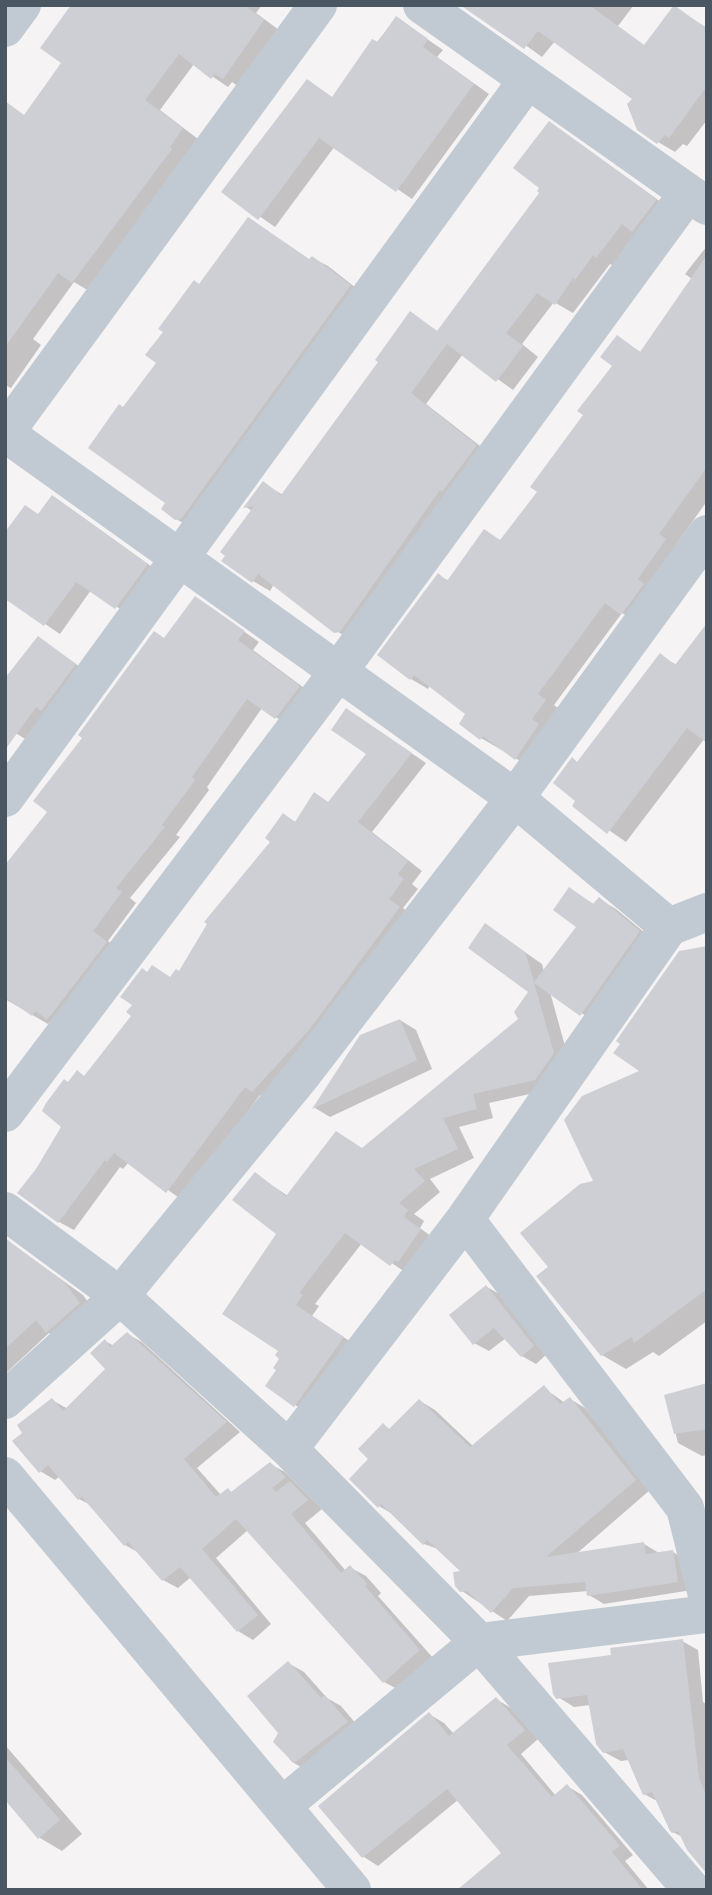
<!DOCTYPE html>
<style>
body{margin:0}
#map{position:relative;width:712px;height:1895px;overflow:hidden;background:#f5f3f3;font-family:"Open Sans",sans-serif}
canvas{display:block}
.frame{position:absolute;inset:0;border:7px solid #4a5661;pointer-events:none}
</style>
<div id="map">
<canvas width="712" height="1895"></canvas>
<div class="frame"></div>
</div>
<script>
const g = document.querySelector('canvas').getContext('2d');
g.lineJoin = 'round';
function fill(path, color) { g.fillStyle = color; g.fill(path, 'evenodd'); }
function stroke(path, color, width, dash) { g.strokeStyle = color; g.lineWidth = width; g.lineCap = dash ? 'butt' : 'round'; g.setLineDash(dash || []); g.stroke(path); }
fill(new Path2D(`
 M74 5H262L256 13 279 30 239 87 232 82 228 87 194 64 160 110 198 139 89 291 74 282 33 339 41 345 11 388 5 385V118L13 108 25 116 64 63Z
 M470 5H634L618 26 645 46 674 7 707 28V120L687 146 683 144 675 152 658 142 635 98 555 41 542 57Z
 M396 18 443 50 437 57 489 94 412 199 335 146 275 227 223 191 323 91 333 98Z
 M553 126 672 210 614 266 610 264 573 313 554 302 522 344 538 357 513 390 463 354 426 404 493 456 352 642 274 584 270 591 253 581 252 511 246 507 263 483 283 495 380 362 411 314 439 332 542 193Z
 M263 228 310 260 312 258 328 266 365 295 192 528 176 519 122 409 158 362 200 286Z
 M707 246V501L676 545 640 623 622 613 554 705 562 711 534 769 481 738 461 723 467 714 430 685 428 689 411 679 438 575 449 581 502 541 539 491 614 366 617 337 642 353 692 279 685 274Z
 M67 506 162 574 131 616 91 590 60 634 5 597 39 515Z
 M196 598 259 642 253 650 315 696 291 727 262 708 207 787 209 790 176 835 180 837 130 898 136 903 108 941 121 952 48 1024 5 999V867L50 811Z
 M39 638 90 674 32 743 12 731Z
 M660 656 677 665 705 738 626 842 574 806 578 800V763Z
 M361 719 426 763 372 832 422 871 412 884 418 889 403 908 414 917 269 1100 260 1095 182 1200 129 1162 123 1169 120 1167 74 1230 59 1222 37 1171 63 1126 69 1084 85 1077 134 1016 148 974 171 979 180 973 273 842 284 815 297 823 314 794 329 803 369 753Z
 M570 889 595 905 599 899 616 909 656 942 598 1024 550 992 570 1064 552 1089 489 1103 493 1118 459 1127 474 1158 430 1179 440 1192 414 1214 424 1221 420 1228 436 1240 408 1274 362 1243 315 1304 319 1306 312 1316 360 1348 312 1415 295 1405 279 1370 278 1234 255 1174 288 1196 363 1149 520 1019 531 992 486 925 542 964 544 972 578 927Z
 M400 1020 416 1030 432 1069 330 1117 315 1108 349 1052Z
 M5 1239 83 1295 96 1313 64 1342 49 1333 5 1374Z
 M707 1245V1321L659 1356 653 1352 626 1369 602 1355Z
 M487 1287 501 1295 547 1354 536 1364 522 1356 506 1338 489 1351 474 1343Z
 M127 1334 142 1342 240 1432 197 1468 221 1495 228 1490 233 1493 270 1464 285 1472 322 1509 305 1523 346 1571 351 1568 366 1576 381 1593 378 1596 434 1659 399 1690 384 1682 248 1530 216 1558 271 1624 253 1640 238 1631 191 1577 178 1588 163 1580 141 1554 125 1545 91 1505 79 1499 60 1476 55 1480 40 1471 24 1433 52 1400 68 1409 108 1369 105 1341 114 1346Z
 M707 1385V1455L702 1456 678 1443 666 1396Z
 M544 1388 565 1403 570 1399 585 1408 650 1490 575 1555 644 1544 659 1553 673 1552 688 1561 692 1590 604 1604 589 1595 588 1591 529 1596 507 1621 462 1591 464 1572 441 1550 424 1544 394 1515 379 1506 370 1459 384 1426 391 1430 420 1401 435 1410 474 1447Z
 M682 1641 698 1650 703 1702 707 1705V1862L684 1838 673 1832 659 1802 644 1794 629 1760 621 1761 604 1752 590 1705 574 1707 558 1697 613 1656Z
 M288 1663 304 1672 327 1698 341 1706 363 1732 308 1771 292 1762 275 1741 281 1733Z
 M496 1699 511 1708 538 1739 521 1754 556 1796 567 1786 582 1795 633 1855 625 1861 649 1890H460L504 1853 459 1799 378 1866 364 1857 321 1806 429 1714 444 1723 454 1734Z
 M5 1745 82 1834 62 1851 40 1838 5 1798Z`), '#0003');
fill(new Path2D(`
 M71 5H244L264 20 223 79 215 74 211 79 179 54 145 100 183 128 170 147 172 149 72 283 58 273 5 347V101L24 115 61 63 40 48Z
 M460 5H589L644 45 674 5 707 29V86L669 138 665 135 657 144 637 130 627 104 632 99 538 31 524 49Z
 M396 16 428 39 423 47 474 84 396 192 319 138 258 220 221 192 307 79 332 97 372 39 378 42Z
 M549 121 657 199 632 232 622 224 596 258 593 255 575 280 573 278 555 305 537 293 506 333 523 346 496 382 447 344 411 393 477 445 442 492 440 490 340 632 334 633 258 574 252 583 221 561 225 556 220 552 254 506 243 508 263 481 281 495 378 362 375 360 410 311 437 331 539 193 537 191 539 188 513 168Z
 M248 217 309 259 312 256 351 285 181 519 175 520 161 509 165 503 88 448 119 404 123 407 156 363 145 355 163 332 158 329 194 280 199 284Z
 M707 255V467L659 534 666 539 638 579 644 584 621 615 605 603 538 694 546 700 532 719 539 724 515 760 483 736 480 740 459 724 465 714 414 675 410 680 377 655 438 573 447 581 484 529 500 540 537 492 530 487 583 415 577 411 612 366 600 357 617 335 640 352Z
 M52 495 148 564 115 609 76 582 44 626 5 599V532L25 505 38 514Z
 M195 596 245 631 238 640 300 686 275 719 247 699 192 777 195 780 162 825 165 827 116 888 122 892 93 931 107 942 47 1020 36 1011 32 1016 5 997V865L47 812 33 801 82 738 78 735 154 631 164 638Z
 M707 623V743L687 728 607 834 572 806 575 801 553 783 572 757 577 762 660 653 675 665Z
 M38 636 76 664 41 711 36 707 5 750V678Z
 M346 708 412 753 358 822 408 861 398 874 404 879 389 899 400 907 309 1030 252 1092 245 1087 166 1193 114 1153 107 1162 105 1160 58 1223 17 1193 36 1169 61 1127 42 1111 46 1103 64 1079 68 1082 77 1070 84 1076 131 1016 126 1012 132 1005 120 997 142 968 147 972 152 965 170 977 176 969 179 971 207 924 204 922 270 842 265 838 283 813 295 822 314 792 328 802 366 754 331 730Z
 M569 887 593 904 599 897 640 931 580 1016 534 983 554 1053 535 1080 473 1094 477 1109 443 1118 458 1149 414 1169 425 1181 399 1203 408 1210 404 1217 421 1229 398 1262 395 1260 390 1266 345 1233 299 1293 303 1295 296 1305 344 1337 294 1407 265 1386 276 1370 273 1368 279 1359 275 1355 278 1351 222 1314 276 1234 232 1200 255 1172 286 1196 336 1131 362 1148 518 1019 514 1012 528 992 468 948 485 923 525 952 534 982 576 927 553 910Z
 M707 946V1289L634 1343 632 1337 601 1356 536 1276 548 1267 520 1233 580 1184 593 1181 564 1120 582 1096 639 1071 613 1053 620 1044 616 1041 679 951Z
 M400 1019 417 1060 312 1109 360 1035Z
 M5 1238 65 1283 80 1303 46 1333 36 1320 5 1349Z
 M486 1285 534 1346 521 1357 494 1328 473 1345 449 1315Z
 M127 1332 227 1422 184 1459 216 1497 228 1488 231 1492 270 1462 286 1477 272 1488 276 1492 290 1481 308 1500 291 1514 341 1573 350 1565 367 1584 365 1586 420 1650 383 1683 236 1519 202 1549 258 1615 237 1632 180 1567 162 1581 128 1542 124 1546 82 1497 78 1500 48 1465 39 1473 12 1441 22 1433 17 1425 52 1398 63 1411 105 1369 90 1353 105 1339 110 1347Z
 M707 1383V1429L674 1434 664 1395Z
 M544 1385 560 1404 570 1397 636 1480 546 1557 644 1542 646 1554 673 1550 678 1582 587 1596 585 1582 513 1588 491 1613 467 1591 460 1592 455 1586 453 1572 460 1571 427 1540 423 1545 381 1504 378 1508 349 1479 368 1459 358 1449 383 1423 389 1429 419 1399 470 1447Z
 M683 1639 699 1778 707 1797V1874L687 1850 678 1831 672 1833 670 1831 652 1792 643 1795 623 1749 603 1753 596 1744 587 1695 556 1699 553 1694 548 1663 611 1655 610 1648Z
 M288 1661 321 1698 325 1695 348 1722 294 1763 273 1742 278 1733 247 1696Z
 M496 1697 525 1730 507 1745 552 1797 567 1784 620 1846 612 1852 643 1890H457L501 1853 447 1789 362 1858 318 1806 429 1712 449 1736Z
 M5 1757 60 1820 38 1839 5 1800Z`), '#cdcfd5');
stroke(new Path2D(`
 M422 5 707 206
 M5 28 22 5
 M5 433 515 798 669 927 707 912
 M5 798 526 82
 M5 1113 338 672 688 193
 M5 1211 120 1296 289 1449 479 1642 692 1890
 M465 1219 685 1508 707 1595
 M5 1400 120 1296 301 1076 515 798 707 534
 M289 1449 465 1219 669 927
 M5 1476 352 1890
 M282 1806 479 1642 707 1614`), '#c1cad2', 38);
stroke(new Path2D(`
 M5 433 318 5`), '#c1cad2', 38);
</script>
